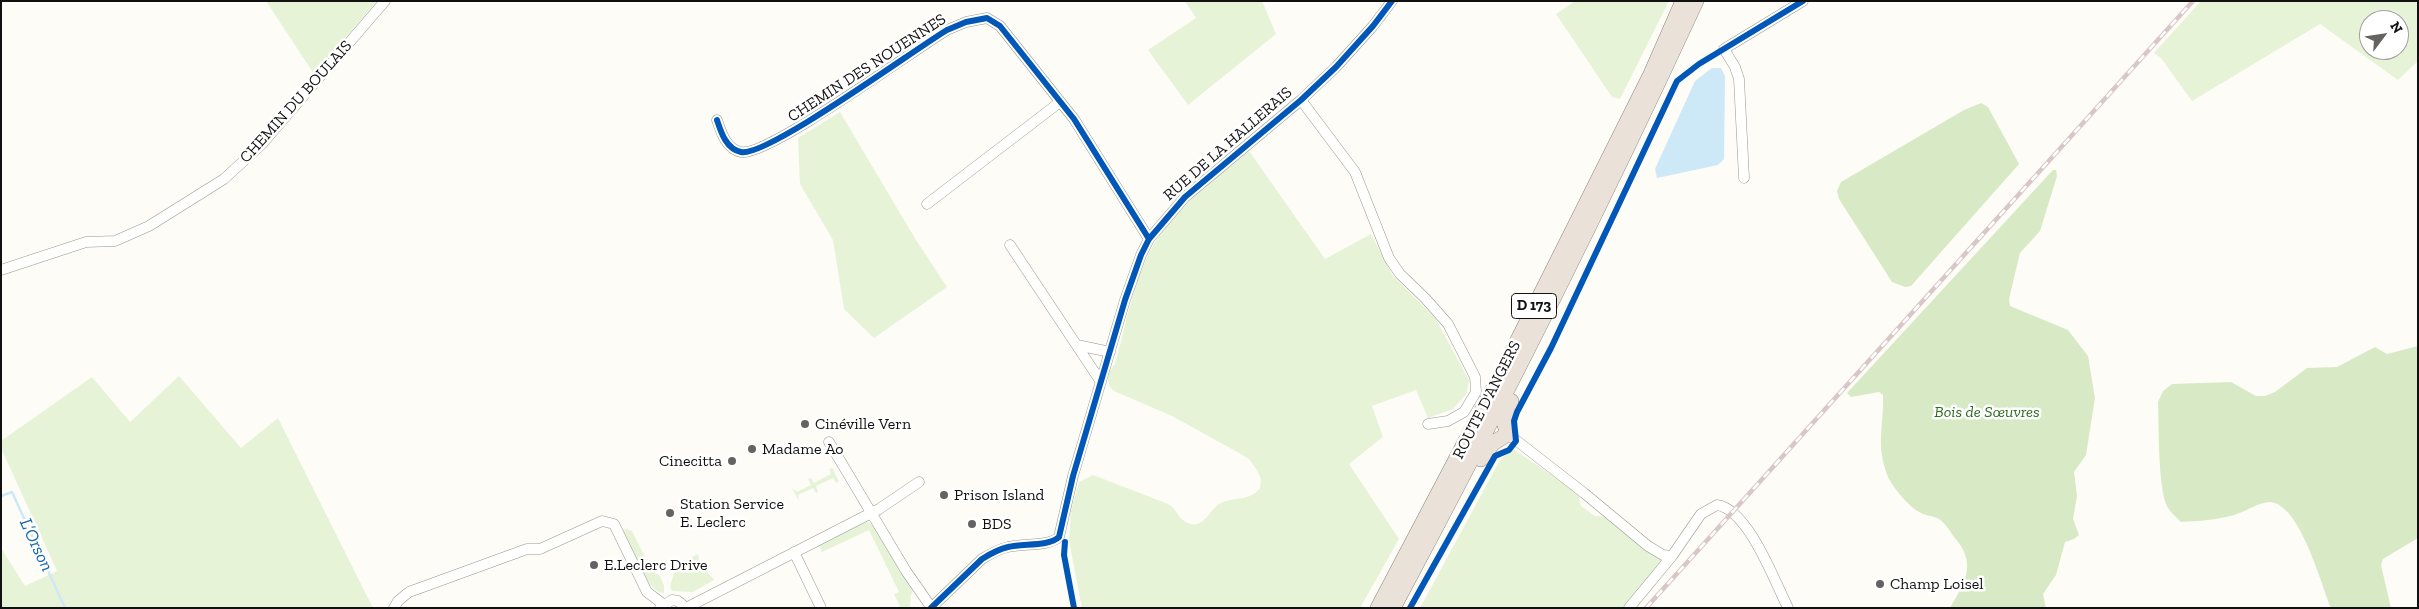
<!DOCTYPE html>
<meta charset="utf-8">
<style>
body{margin:0}
#map{position:relative;width:2419px;height:609px;overflow:hidden;background:#fdfcf7;font-family:"Zilla Slab",serif}
canvas{display:block}
.frame{position:absolute;inset:0;border:2px solid #111;pointer-events:none}
.north{position:absolute;left:2359px;top:10px;width:50px;height:50px;box-sizing:border-box;background:#fff;border:1px solid #a0a0a0;border-radius:50%;rotate:59deg;font-size:14px;font-weight:700;line-height:20px;text-align:center;color:#111}
.north::after{content:'';display:block;margin:auto;width:18px;height:22px;background:#646362;clip-path:polygon(50% 0,100% 100%,50% 72%,0 100%)}
</style>
<div id="map">
<canvas width="2419" height="609"></canvas>
<div class="frame"></div>
<div class="north">N</div>
</div>
<script>
const g = document.querySelector('canvas').getContext('2d');
g.lineJoin = 'round';
function fill(path, color) { g.fillStyle = color; g.fill(path, 'evenodd'); }
function stroke(path, color, width, dash) { g.strokeStyle = color; g.lineWidth = width; g.lineCap = dash ? 'butt' : 'round'; g.setLineDash(dash || []); g.stroke(path); }
function write(font, color, halo, rows, align = 'center') {
  g.font = font + ' "Zilla Slab",serif'; g.lineWidth = 5; g.setLineDash([]); g.textBaseline = 'middle'; g.strokeStyle = halo; g.fillStyle = color; for (const [text, x, y, turn = 0] of rows) {
    g.save(); g.translate(x, y); g.rotate((+turn || 0) * Math.PI / 180); g.textAlign = isNaN(turn) ? turn : align; if (halo) g.strokeText(text, 0, 0); g.fillText(text, 0, 0); g.restore();
  }
}
fill(new Path2D(`
 M266 1H377L314 74Z
 M1185 1H1262L1276 34 1188 105 1148 50 1196 18Z
 M1575 1H1669L1620 99 1612 97 1556 14Z
 M2201 1H2418V61L2398 80 2320 24 2192 101 2161 58 2154 53ZM2369 20H2399V50H2369Z
 M840 112 916 240 947 287 874 338 844 309 833 240 800 184 798 138Z
 M1249 151 1325 259 1371 234 1393 276 1435 318 1469 380 1467 393 1453 409 1428 418 1416 390 1372 406 1383 437 1349 464 1399 539 1360 608H1082L1069 541 1071 511 1079 482 1093 475 1168 504C1178 509 1178 521 1191 524 1206 527 1210 508 1221 503 1236 496 1249 502 1260 488L1261 479 1257 470 1249 459 1239 453 1172 416 1114 391C1105 384 1108 371 1115 364 1127 323 1133 275 1158 238 1181 203 1217 178 1249 151Z
 M179 376 241 448 278 418 373 608H1V548L25 586 57 571 1 448V441L92 377 130 422Z
 M1513 449 1578 493 1581 506 1595 516 1608 517 1664 560 1624 608H1420L1500 460Z
 M832 468 839 481 836 483 833 478 816 486 818 492 816 493 813 488 798 495 799 501 792 488 797 492 811 485 808 479 811 478 814 483 831 474 829 469Z
 M865 521 872 524 913 591 911 595 910 608H897L900 606 894 594 899 592 869 530 822 552 818 544Z
 M627 529 632 531 652 571 660 576 664 586V593C646 593 630 545 623 530Z
 M698 554C699 557 699 563 700 565 702 570 710 573 714 580L693 592 672 591 670 586 675 570 679 571 680 568 677 565Z`), '#e7f3d7');
fill(new Path2D(`
 M1981 103 1988 107 2019 164 1911 286 1905 287 1892 282 1839 199 1837 191 1841 182 1964 110Z
 M2053 170H2056L2057 176 2040 231 2020 253 2009 299 2010 306 2068 330 2088 356 2095 398 2086 455 2074 472 2077 496 2073 519 2079 535 2074 539 2065 542 2056 575 2043 594 2046 608H1950C1966 580 1977 563 1954 537 1950 531 1945 523 1939 519 1934 516 1927 516 1921 513 1909 507 1894 489 1888 477 1875 445 1884 426 1883 395L1879 392 1851 397 1847 393Z
 M2418 346V538L2383 559 2381 565 2391 608H2331C2321 584 2300 504 2270 502 2259 502 2245 512 2234 515 2216 520 2199 521 2181 522 2175 516 2169 511 2166 504 2158 482 2159 427 2158 402L2163 391 2172 384 2231 382 2256 396H2265L2275 392 2307 368 2337 367 2375 347 2387 354Z`), '#d8eac5');
fill(new Path2D(`
 M1712 68H1721L1725 76 1724 159 1718 165 1657 178 1655 169 1695 81Z`), '#cde8f7');
stroke(new Path2D(`
 M1 496 12 492 65 608`), '#cde8f7', 2.5);
const minor = new Path2D(`
 M1301 100 1355 172 1389 258 1400 274 1425 298 1448 324 1475 377 1476 392 1464 412 1448 421 1428 424
 M717 120C721 132 726 149 741 152 766 158 915 49 947 30L966 22 987 18 1000 26 1074 119 1149 239
 M1744 178 1739 79 1735 67 1724 49 1803 1
 M927 204 1060 102
 M1010 245 1101 382
 M1 270 86 242 115 241 149 226 224 179 262 144 385 1
 M1077 345 1110 352
 M1508 434 1584 493 1648 546 1663 555 1672 556 1701 514 1717 505C1748 509 1775 582 1788 608
 M829 442 906 571 931 607
 M794 552 821 608
 M394 608 398 601 409 592 527 549H540L602 521 614 524 647 592 663 604
 M660 608 672 600 678 601 686 608
 M686 608 879 509 919 482
 M931 608 982 559C990 554 999 549 1008 547 1023 543 1048 547 1059 537L1073 476 1125 300 1141 255 1149 239 1185 197 1301 100 1336 67 1373 26 1392 1
 M1629 608 1672 556`);
const highway = new Path2D(`
 M1481 459 1493 443 1508 434 1504 422 1511 401
 M1378 608 1501 374 1651 74 1683 1
 M1393 608C1500 408 1601 207 1696 1`);
stroke(minor, '#979795', 11);
stroke(highway, '#858482', 16);
stroke(minor, '#fffffe', 10);
stroke(highway, '#eae1d8', 15);
const rail = new Path2D(`
 M1646 608 2193 1`);
stroke(rail, '#d9c6c7', 4.5);
stroke(rail, '#fff', 2.5, [8]);
stroke(new Path2D(`
 M717 120C721 132 726 149 741 152 766 158 915 49 947 30L966 22 987 18 1000 26 1074 119 1149 239
 M1065 542 1064 555 1074 608
 M931 608 982 559C990 554 999 549 1008 547 1023 543 1048 547 1059 537L1073 476 1125 300 1141 255 1149 239 1185 197 1301 100 1336 67 1373 26 1392 1
 M1410 608 1495 456 1509 450 1516 441 1514 421 1517 412 1551 348 1677 81 1699 64 1803 1`), '#0057b8', 6);
for (const [x, y, r, color] of [
 [805,424,5,"#646362"],
 [752,449,5,"#646362"],
 [732,461,5,"#646362"],
 [944,495,5,"#646362"],
 [670,513,5,"#646362"],
 [972,524,5,"#646362"],
 [594,565,5,"#646362"],
 [1880,584,5,"#646362"]
]) { const dot = new Path2D(); dot.arc(x, y, r, 0, 2 * Math.PI); g.fillStyle = color; g.fill(dot); stroke(dot, '#fff', 2); }
for (const [x, y, w] of [
 [1534,306,45]
]) { const box = new Path2D(); box.roundRect(x - w / 2, y - 12.5, w, 25, 4); g.fillStyle = '#fff'; g.fill(box); stroke(box, '#111', 1); }
write('bold 15px', '#111', null, [
 ["D 173",1534,306]
]);
write('16px', '#111', '#fff', [
 ["CHEMIN DES NOUENNES",867,68,-33],
 ["CHEMIN DU BOULAIS",296,102,-48],
 ["RUE DE LA HALLERAIS",1228,144,-41],
 ["ROUTE D'ANGERS",1487,400,-63]
]);
write('italic 16px', '#2f6b1f', '#fff', [
 ["Bois de Sœuvres",1987,412]
]);
write('16px', '#111', '#fff', [
 ["Cinéville Vern",815,424],
 ["Madame Ao",762,449],
 ["Cinecitta",722,461,"right"],
 ["Prison Island",954,495],
 ["Station Service",680,504],
 ["E. Leclerc",680,522],
 ["BDS",982,524],
 ["E.Leclerc Drive",604,565],
 ["Champ Loisel",1890,584]
], 'left');
write('italic 18px', '#1768a6', '#fff', [
 ["L’Orson",36,545,65]
]);
</script>
